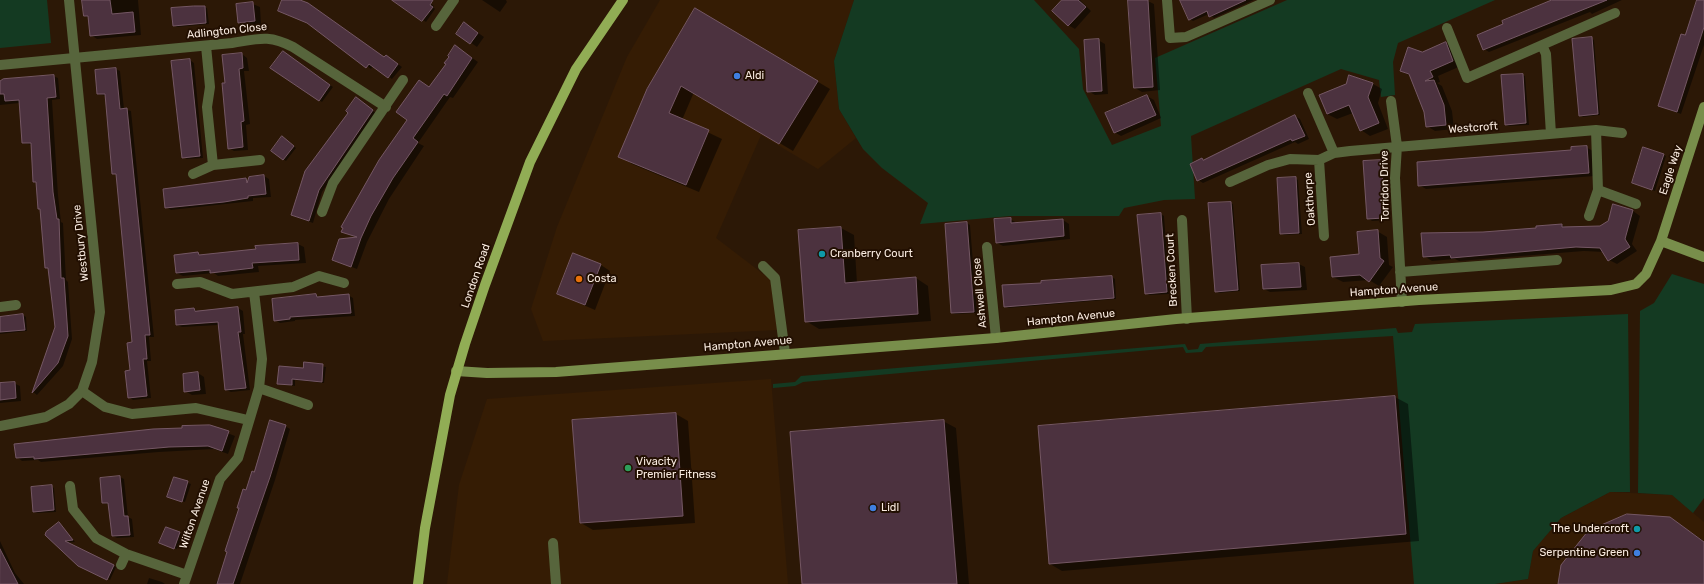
<!DOCTYPE html>
<style>
body{margin:0}
canvas{display:block;background:#2c1806}
</style>
<canvas width="1704" height="584"></canvas>
<script>
const g = document.querySelector('canvas').getContext('2d');
g.lineJoin = 'round';
function fill(path, color) { g.fillStyle = color; g.fill(path, 'evenodd'); }
function stroke(path, color, width, dash) { g.strokeStyle = color; g.lineWidth = width; g.lineCap = dash ? 'butt' : 'round'; g.setLineDash(dash || []); g.stroke(path); }
function write(font, color, halo, rows, align = 'center') {
  g.font = font + ' Rubik,sans-serif'; g.lineWidth = 4; g.setLineDash([]); g.textBaseline = 'middle'; g.strokeStyle = halo; g.fillStyle = color; for (const [text, x, y, turn = 0] of rows) {
    g.save(); g.translate(x, y); g.rotate((+turn || 0) * Math.PI / 180); g.textAlign = isNaN(turn) ? turn : align; if (halo) g.strokeText(text, 0, 0); g.fillText(text, 0, 0); g.restore();
  }
}
fill(new Path2D(`
 M660 0H854L834 61 839 109 856 138 818 169 761 135 716 238 771 280 777 330 543 341 531 309 557 227 627 57Z
 M771 379 788 584H447L459 485 487 399Z
 M1610 492 1672 495 1704 522V584H1495L1528 579 1533 551 1561 518Z`), '#351c04');
fill(new Path2D(`
 M0 0H47L51 43 0 48Z
 M854 0H1034L1079 49 1083 89 1112 145 1161 126 1155 58 1287 0H1495L1398 43 1393 62 1395 95 1381 97 1379 80 1341 69 1191 136 1195 199 1164 200 1124 208 1119 216H1010L920 224 928 203 882 168 863 149 839 109 834 61Z
 M1672 274 1704 284V498L1693 513 1672 495 1638 493 1640 311 1654 303Z
 M1628 314 1630 492H1610L1561 518 1533 551 1528 579 1495 584H1414L1393 336 1206 347 1202 352 1186 353 1183 347 803 382 795 386 773 388V384L795 382 801 376 1185 344 1188 350 1198 349 1200 344 1396 328 1398 333 1412 332 1415 324Z`), '#143a22');
fill(new Path2D(`
 M83 0H138L141 35 97 39 91 35 89 18 85 16Z
 M283 0H297L384 58H390L402 67 392 79 373 66 371 69 310 24 279 11Z
 M393 0H426L434 6 433 7 435 9 426 22Z
 M482 0H506L507 2 500 12Z
 M1064 0H1080L1091 11 1075 29 1068 25Z
 M1129 0H1133L1142 8 1148 1 1154 4 1160 90 1142 92 1135 88Z
 M1184 0H1254L1214 18 1209 14 1193 21 1189 19Z
 M1556 0H1622L1592 14 1590 12 1489 52 1484 49 1504 24Z
 M1697 0H1704V45L1681 114 1659 106 1686 36Z
 M253 4 260 7 261 24 246 26 239 22Z
 M204 7 207 8 209 24 177 27 174 25Z
 M696 9 830 89 793 151 694 92 682 120 722 139 699 192 632 164 620 156Z
 M470 27 484 37 477 47 457 33Z
 M1591 38 1594 40 1600 115 1583 117 1580 115Z
 M1098 40 1105 44 1108 94 1095 95 1088 91Z
 M1446 43 1454 48 1461 66 1438 76 1440 82 1437 83 1442 86 1452 111 1454 129 1435 131 1427 126 1425 112 1411 76 1401 71 1422 53Z
 M461 50 478 62 453 98 450 97 418 143 424 146 389 199 367 242 357 269 333 260 358 238 343 231 430 88 447 64Z
 M242 54 247 58 249 71H244L250 124 246 125 248 150 234 151 229 148 226 84Z
 M286 54 333 87 322 102 319 100Z
 M190 60 194 63 203 158 187 159 183 157Z
 M116 69 120 71 124 109 131 111 154 337H149L151 361H147L151 398 133 400 129 397 133 343 117 176 113 173 106 96 98 94Z
 M1522 75 1525 76 1529 125 1508 126 1506 124Z
 M53 76 58 78 60 99 52 100 58 195 61 222 63 223 66 280 68 282 72 339 63 366 37 395 33 392 56 327 49 269 46 268 41 210 39 208 37 183 34 182 32 145 23 143 20 103 0 105V80Z
 M1350 76 1373 84 1382 89 1378 103 1388 129 1370 136 1361 130 1353 113 1337 119 1327 114 1347 84Z
 M1147 96 1154 100 1161 118 1121 136 1114 132Z
 M359 101 376 113 322 192 313 223 296 217 292 215Z
 M1295 116 1300 119 1309 139 1298 144 1295 142 1203 183 1198 180 1204 160Z
 M285 139 296 148 286 161 283 159Z
 M1586 147 1593 151 1595 176 1426 189 1419 185Z
 M1663 155 1666 156 1655 191 1633 183Z
 M1381 161 1386 164 1388 220 1372 221 1368 218Z
 M264 176 269 179 271 197 253 198V201L171 210 166 207 246 179 248 181Z
 M1295 178 1298 180 1302 234 1284 235 1281 233Z
 M1230 203 1233 204 1240 291 1219 293 1216 291Z
 M1633 211 1640 216 1632 244 1637 251 1617 264 1609 260 1604 252 1584 251 1459 261 1455 259 1432 261 1424 256 1483 233 1537 229 1562 225 1567 228 1600 227Z
 M1161 214 1164 216 1170 294 1149 295 1146 293Z
 M1010 219 1017 223 1063 220 1069 224 1070 239 1003 246 997 243Z
 M967 223 970 225 977 313 955 314 952 313 946 225Z
 M841 228 854 235 857 283 916 278 928 286 931 321 819 329 806 321Z
 M1377 231 1387 237 1389 265 1393 267 1379 286 1369 280 1343 282 1333 277 1360 255Z
 M298 244 304 247 306 263 258 266 259 272 218 276 214 273 183 276 176 273 198 253 202 256Z
 M1299 264 1305 267 1307 290 1270 292 1264 289Z
 M601 265 610 271 595 310 558 294Z
 M1112 277 1115 279 1116 299 1008 308 1005 306 1042 284V282Z
 M316 295 321 298 348 295 353 298 355 316 295 320V321L280 323 275 320Z
 M238 308 243 311 245 334H243L250 390 231 392 226 390 219 325 182 327 177 325 194 309 199 312Z
 M23 315 26 317 27 331 0 334V318Z
 M305 363 326 367 324 383 295 380V386L278 383 304 369Z
 M198 373 204 377 206 394 192 395 185 391Z
 M14 383 20 386 21 401 0 403V384Z
 M1395 397 1408 404 1419 541 1062 571 1050 564 1039 427Z
 M676 414 688 421 695 523 593 530 581 523Z
 M943 421 956 428 969 584H803Z
 M210 426 235 436 228 454 214 449 159 452 41 462 38 460 22 461 17 457Z
 M285 426 290 429 275 480 240 584H216L217 580H219L246 491 254 473Z
 M120 477 124 479 128 517 132 519 134 537 117 538 113 536 110 505 103 503Z
 M175 478 191 484 185 502 171 498Z
 M51 486 54 488 56 512 37 513 34 512Z
 M1670 518 1704 541V584H1559Z
 M59 523 75 542 65 543 116 567 110 580 83 568 46 534Z
 M167 528 183 535 177 549 164 544Z
 M0 541 15 573 24 584H1L0 582Z
 M149 578 162 582 165 584H147Z`), '#0007');
const building = new Path2D(`
 M82 0H110L112 14 133 12 135 32 90 36 88 16H84Z
 M282 0H300L308 3 384 57 386 55 398 64 388 78 369 64 366 68 307 23 278 11Z
 M392 0H433L430 5 433 7 422 21Z
 M1062 0H1078L1086 7 1068 26 1052 11Z
 M1128 0H1148L1153 87 1134 88Z
 M1180 0H1246L1209 17 1207 11 1189 20Z
 M1552 0H1607L1483 50 1477 35 1503 24 1502 21Z
 M1697 0H1704V27L1677 112 1658 106 1681 34 1685 35Z
 M253 2 255 21 238 23 236 4Z
 M194 6H205L206 23 173 26 171 8Z
 M695 8 818 81 779 144 681 86 669 113 709 130 686 185 618 157 647 89Z
 M464 22 478 33 470 44 456 34Z
 M1592 37 1598 114 1579 116 1572 39Z
 M1099 39 1102 91 1087 92 1084 40Z
 M1446 42 1453 61 1430 71 1433 77 1425 81 1434 80 1444 105 1446 125 1426 127 1424 112 1409 74 1400 71 1408 47 1422 52Z
 M455 45 472 58 447 96 444 94 413 138 418 142 393 178 371 216 361 238 351 267 332 260 339 239 357 237 341 232 343 228 341 227 379 160 407 120 396 112 419 80 429 87 446 64 444 63 449 57 448 56Z
 M283 51 330 85 319 101 270 68Z
 M242 53 243 68 239 69 244 121 241 122 243 147 228 149 222 83H225L222 55Z
 M190 59 200 156 182 158 171 61Z
 M116 68 120 109 127 108 150 335H145L147 359H143L147 396 128 398 125 371 130 370 127 343 132 342 116 174H112L105 94H97L95 70Z
 M1523 74 1526 123 1505 125 1501 75Z
 M54 75 56 97 47 98 53 192 57 219H59L61 278H64L68 336 58 363 32 393 55 327 48 268H45L40 209H38L36 182H33L31 143H22L19 100 5 101 4 94H0V81L3 79Z
 M1349 75 1373 83 1368 97 1379 123 1360 131 1349 105 1327 114 1319 95 1346 84Z
 M1147 95 1156 115 1114 133 1105 113Z
 M356 97 373 110 319 190 309 221 291 215 305 171 348 113 346 111Z
 M1295 115 1305 136 1292 141 1291 139 1197 181 1190 164 1202 158 1203 160Z
 M282 136 294 146 283 160 271 151Z
 M1587 146 1589 173 1418 186 1417 162 1571 150V147Z
 M1643 147 1664 154 1652 190 1632 183Z
 M1382 160 1384 218 1367 219 1363 161Z
 M264 175 266 194 248 196V198L224 202 165 208 163 189 246 178 247 183 249 177Z
 M1296 177 1299 233 1280 234 1277 178Z
 M1231 202 1238 290 1215 292 1208 203Z
 M1613 204 1633 210 1625 239 1630 247 1608 261 1600 248 1576 247 1451 258 1450 255 1423 257 1421 233 1483 232 1536 228V226L1562 224V227L1600 226 1608 221Z
 M1161 213 1167 292 1145 294 1137 215Z
 M1011 218V223L1063 219 1064 236 996 243 994 219Z
 M967 222 974 312 951 313 945 224Z
 M841 227 845 283 916 277 918 314 805 322 798 230Z
 M1378 230 1380 258 1384 261 1369 282 1360 275 1332 277 1330 257 1359 254 1357 232Z
 M298 243 299 260 252 263 253 268 228 271 210 273V270L176 273 174 255 198 252 199 255 256 249 255 246Z
 M573 253 601 264 585 305 557 294Z
 M1299 263 1301 287 1263 289 1261 265Z
 M1112 276 1114 298 1004 307 1002 285 1041 283V281Z
 M316 294 317 297 349 294 351 313 290 317V319L274 321 272 299Z
 M238 307 241 332H238L246 388 225 390 218 322 176 325 175 310 194 308 195 311Z
 M23 314 25 330 0 332V317Z
 M304 362 323 364 322 382 292 379V385L277 384 279 366 303 368Z
 M198 372 200 390 184 392 183 374Z
 M15 382 16 398 0 400V383Z
 M1395 396 1406 534 1049 564 1038 426Z
 M676 413 683 516 580 523 572 420Z
 M270 420 286 425 270 477 233 584H217L227 552 225 551 239 508H237L243 489 246 490 252 471 254 472Z
 M944 420 957 584H802L790 432Z
 M210 425 229 431 222 451 208 446 169 447 34 459V457L16 458 14 444 153 429 182 428V426Z
 M120 476 124 516H128L130 535 112 536 108 503H102L100 478Z
 M174 477 188 481 182 502 167 497Z
 M52 485 54 510 33 512 31 487Z
 M1627 514 1670 517 1704 542V584H1558L1561 565 1588 531Z
 M59 522 73 540 65 541 114 565 107 580 78 566 45 535 46 532Z
 M166 527 180 532 174 549 159 543Z
 M0 549 18 584H0Z`);
fill(building, '#4c323f');
stroke(building, '#745764', 1);
stroke(new Path2D(`
 M1167 0 1170 38 1186 37 1270 0
 M436 26 454 0
 M1447 28 1467 78 1615 13
 M1542 45 1546 54 1551 134
 M206 46 210 87 207 107 213 165
 M0 65 232 43C258 39 268 34 293 47L386 107
 M1308 93 1334 153
 M1391 101 1397 146 1395 178 1402 302
 M1319 160 1324 236
 M193 174 213 165 260 160
 M1230 182 1268 165 1290 159 1319 160 1334 153 1350 151 1596 130 1622 133
 M1598 190 1636 204
 M322 212 333 183 403 80
 M1589 216 1598 190 1596 130
 M1182 220 1187 319
 M987 247 996 338
 M763 266 775 278 785 353
 M1400 272 1557 260
 M177 284 200 282 232 294 293 287 319 276 344 283
 M0 307 16 305
 M259 388 308 405
 M82 391 105 407 132 414 196 408 248 420
 M0 426 46 417 69 404 82 391 92 362 100 312 69 0
 M70 486 73 509 96 538 126 554 187 575
 M553 543 556 584
 M121 565 126 554
 M184 584 220 479 238 458 259 388 262 359 254 292`), '#57653c', 10);
stroke(new Path2D(`
 M1661 241 1704 257
 M456 371 487 373 556 372 996 338 1176 319 1419 300 1611 290 1636 284 1646 274 1661 241 1704 107`), '#788e4b', 10);
stroke(new Path2D(`
 M418 584 425 528 450 395 465 344 485 285 530 162 576 69 623 0`), '#91ad55', 10);
for (const [x, y, r, color] of [
 [737,76,4,"#3f7fe0"],
 [822,254,4,"#0f9aa8"],
 [579,279,4,"#e8710a"],
 [628,468,4,"#2e9e5b"],
 [873,508,4,"#3f7fe0"],
 [1637,529,4,"#0f9aa8"],
 [1637,553,4,"#3f7fe0"]
]) { const dot = new Path2D(); dot.arc(x, y, r, 0, 2 * Math.PI); g.fillStyle = color; g.fill(dot); stroke(dot, '#220f01', 1.5); }
write('11px', '#faece1', '#220f01', [
 ["Adlington Close",227,31,-6],
 ["Westcroft",1473,128,-4],
 ["Eagle Way",1671,170,-72],
 ["Torridon Drive",1385,186,-91],
 ["Oakthorpe",1310,199,-94],
 ["Westbury Drive",81,243,-96],
 ["Brecken Court",1172,270,-93],
 ["London Road",476,276,-71],
 ["Hampton Avenue",1394,290,-4],
 ["Ashwell Close",980,293,-95],
 ["Hampton Avenue",1071,318,-6],
 ["Hampton Avenue",748,344,-5],
 ["Wilton Avenue",195,514,-71]
]);
write('11px', '#faece1', '#220f01', [
 ["Aldi",745,76],
 ["Cranberry Court",830,254],
 ["Costa",587,279],
 ["Vivacity",636,462],
 ["Premier Fitness",636,475],
 ["Lidl",881,508],
 ["The Undercroft",1629,529,"right"],
 ["Serpentine Green",1629,553,"right"]
], 'left');
</script>
